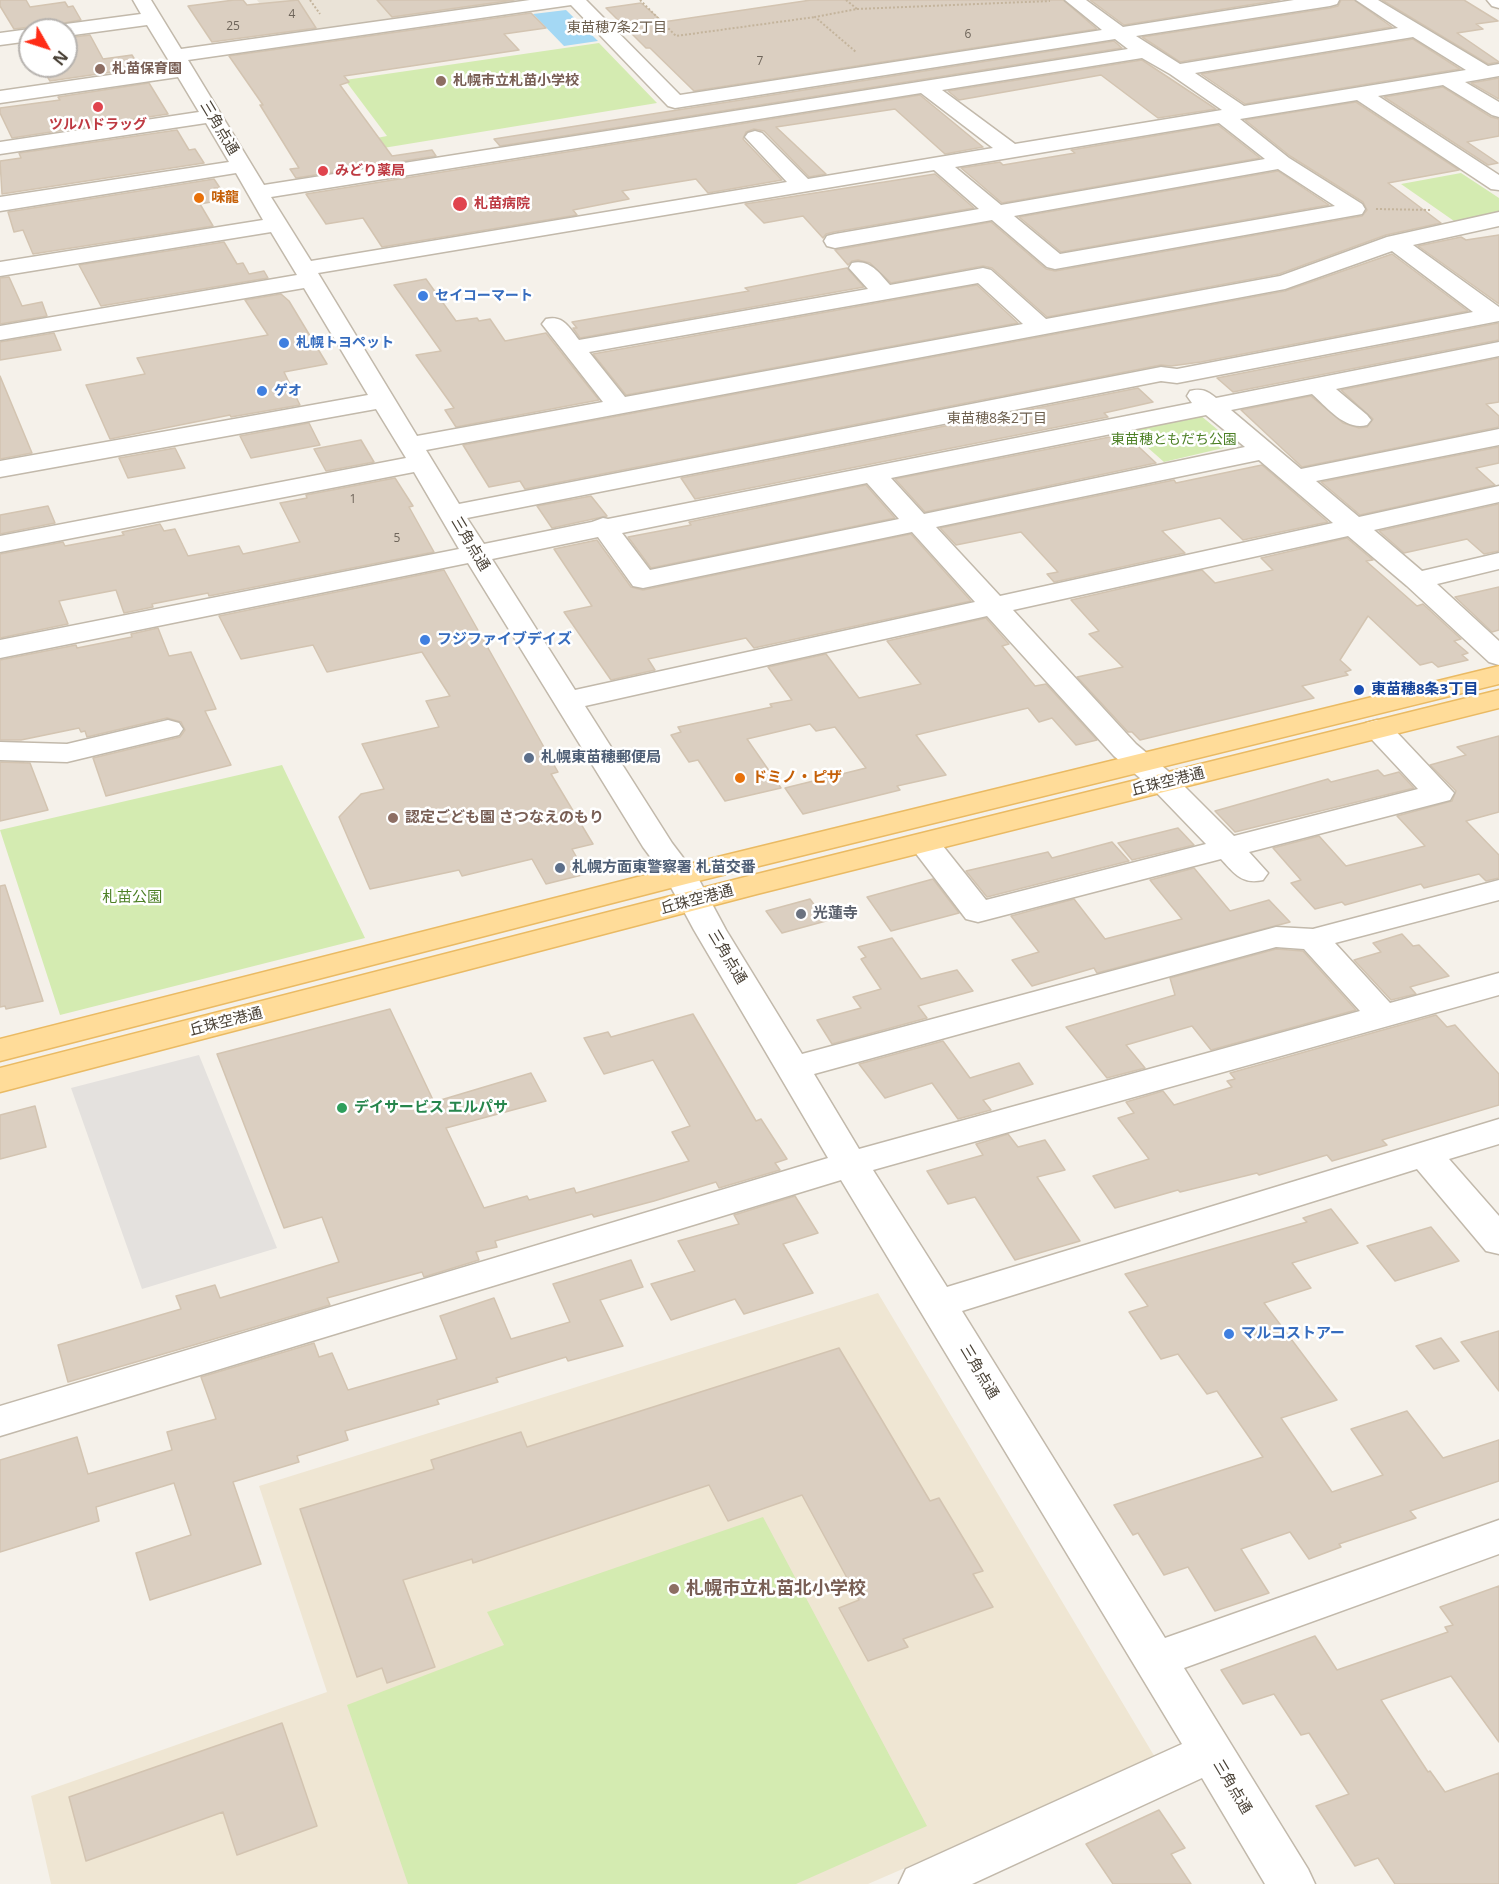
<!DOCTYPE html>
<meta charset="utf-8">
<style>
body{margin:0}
#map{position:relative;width:1499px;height:1884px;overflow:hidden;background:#f5f1ea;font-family:"Open Sans",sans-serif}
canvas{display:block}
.north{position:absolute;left:18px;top:18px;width:60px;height:60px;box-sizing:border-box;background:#fff;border:2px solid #b7b3af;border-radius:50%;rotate:129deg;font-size:16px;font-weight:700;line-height:24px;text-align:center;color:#4a4237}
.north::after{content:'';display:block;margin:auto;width:21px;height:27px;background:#ff2d17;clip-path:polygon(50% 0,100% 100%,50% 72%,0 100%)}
</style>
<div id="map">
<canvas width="1499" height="1884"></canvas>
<div class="north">N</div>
</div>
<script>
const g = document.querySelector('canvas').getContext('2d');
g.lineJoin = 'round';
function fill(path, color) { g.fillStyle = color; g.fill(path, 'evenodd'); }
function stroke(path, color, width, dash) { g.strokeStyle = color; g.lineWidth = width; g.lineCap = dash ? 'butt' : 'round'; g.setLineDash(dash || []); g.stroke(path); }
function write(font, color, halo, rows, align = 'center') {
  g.font = font + ' "Open Sans","Noto Sans JP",sans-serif'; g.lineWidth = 5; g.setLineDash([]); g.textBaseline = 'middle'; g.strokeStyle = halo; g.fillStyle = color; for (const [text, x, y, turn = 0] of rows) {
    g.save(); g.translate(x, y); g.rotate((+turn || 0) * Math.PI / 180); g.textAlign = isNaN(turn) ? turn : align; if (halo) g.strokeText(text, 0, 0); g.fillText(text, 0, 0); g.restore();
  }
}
fill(new Path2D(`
 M257 0H542L284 38Z`), '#eae3d7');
fill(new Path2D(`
 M878 1293 1156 1759 868 1884H51L31 1796 327 1692 259 1486Z`), '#efe6d3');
fill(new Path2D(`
 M599 43 657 103 365 151 356 142 387 136 345 80Z
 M1461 173 1499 198V213L1454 221 1401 184Z
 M1200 415 1236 445 1164 462 1129 431Z
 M282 765 365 938 60 1015 0 830Z
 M763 1517 927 1826 796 1884H408L347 1705 504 1645 487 1612Z`), '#d4ebb1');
fill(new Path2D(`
 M199 1055 277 1248 142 1289 71 1088Z`), '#e4e1de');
fill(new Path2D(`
 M566 10 598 41 564 46 533 14Z`), '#a4d8f4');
const building = new Path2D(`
 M0 0H26L30 7 65 2 68 7 73 6 81 20 58 24 54 30H35L30 27 14 29 0 6Z
 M234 0H243L247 5 298 0 316 28 212 42 188 6Z
 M377 0H514L392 17Z
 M811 0H1063L1097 29 694 91 650 48H646L606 8 641 3 663 22Z
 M1090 0H1280L1124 25Z
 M1341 0H1354L1392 27 1180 62 1142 37 1330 8 1338 6Z
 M1382 0H1464L1498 21 1476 24 1483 29 1457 33 1499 62 1488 64Z
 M531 13 546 28 504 34 519 50 344 76 349 82 340 85 392 156 432 150 436 156 296 178 290 169 299 168 260 105H263L229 56Z
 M90 35 103 59 132 55 140 68 50 81 41 66H66V38Z
 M1413 39 1460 69 1245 104 1201 74Z
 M1114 41 1122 48 500 146 494 139Z
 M1142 60 1216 109 1158 118 1101 75 959 100 948 91Z
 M1499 78V99L1471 83Z
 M149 83 168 114 12 138 0 113V108L60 100 58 97Z
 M1443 87 1491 117 1499 119V136L1467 142 1498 163 1488 165 1384 97Z
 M920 95 983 147 945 154 895 109 776 127 826 174 809 177 764 131 754 129 746 132 743 139 782 180 708 193 696 179 622 191 629 199 573 210 577 215 382 247 363 218 326 224 306 194Z
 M1356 102 1459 170 1388 183 1441 223 1386 235 1279 274 1047 317 992 268 983 266 891 283 870 263 858 260 852 261 848 265 835 250 991 222 1046 269 1055 271 1362 216 1367 210 1363 202 1290 156 1245 120Z
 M1218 125 1260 158 1002 203 961 168 1000 162 1003 165 1075 153 1071 150Z
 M177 130 189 150 195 149 204 163 2 194 0 161 21 158 19 153Z
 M1278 171 1329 205 1061 252 1019 217Z
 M935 174 974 208 834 232 826 234 823 238 803 216 764 223 745 204Z
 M214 179 220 188H214L222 200 200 204 213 226 33 254 23 230 14 232 8 212Z
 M1499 235V304L1418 246 1461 237 1466 240Z
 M224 242 237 264 243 263 249 274 264 271 268 278 101 306 79 265Z
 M1392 254 1468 311 1201 362 1171 366 1161 365 525 489 520 481 489 487 463 445 1285 291Z
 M847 268 864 287 580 338 573 328H577L572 322 749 291 745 288Z
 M9 277 22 306 42 302 47 316 0 324V278Z
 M426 279 456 321 477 318 479 321 490 319 505 341 546 333 599 400 456 427 445 410 454 408 416 355 441 351 394 285Z
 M977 285 1018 323 626 395 593 354Z
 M281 294 289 301 327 364 284 372 300 405 231 417 230 415 110 439 86 385 145 374 137 358 268 335 245 300Z
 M1499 323V340L1233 392 1217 378Z
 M54 333 61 350 0 360V342Z
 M1499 358V402L1486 404 1499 416V427L1302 467 1241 410 1311 396 1343 423 1359 428 1367 427 1373 419 1341 390Z
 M0 376 32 453 0 459Z
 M1138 388 1153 402 1104 413 1108 417 695 499 681 478Z
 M309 423 320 445 251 458 240 436Z
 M1125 434 1156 463 925 512 895 479Z
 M361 440 374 462 326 471 314 449Z
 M1499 447V463L1476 468 1495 485 1360 515 1321 482Z
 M175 448 185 468 128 478 119 458Z
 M1262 465 1328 522 1243 540 1220 518 1162 531 1185 553 1054 582 1047 574 1058 572 1021 532 956 545 940 528 1174 480 1176 483Z
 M395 478 413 506 409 507 434 552 209 596 208 593 152 604 153 607 124 613 116 590 59 601 68 624 0 638V554L63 542 65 546 124 535 122 532 160 524 164 531 175 529 188 556 239 546 243 554 300 542 280 503 307 498 306 495Z
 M866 485 895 518 651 568 628 537 691 525 689 522 708 518Z
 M591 496 607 516 552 528 537 506Z
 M1499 504V551L1484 554 1467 539 1404 553 1379 531Z
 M48 506 55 523 0 534V515Z
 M911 534 971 601 754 648 746 638 648 659 655 670 611 680 564 612 592 606 554 549 597 540 631 587 643 590Z
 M1347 538 1373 560 1366 561 1417 606 1423 604 1461 639 1454 641 1468 653 1462 655 1468 660 1438 667 1432 662 1420 665 1368 616 1340 660 1351 670 1345 672 1348 675 1302 686 1314 698 1140 740 1132 732H1128L1077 677 1123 667 1089 634 1099 631 1071 600 1202 570 1215 583 1273 570 1261 558Z
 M444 570 558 772 551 774 593 844 572 849 586 874 546 884 532 859 462 876 459 870 370 889 339 817 361 794 384 789 362 744 439 727 426 701 450 696 422 652 327 672 313 645 241 659 219 616Z
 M1499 587V630L1492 632 1455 597Z
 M986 618 1009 644 1002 646 1035 686 1046 684 1097 740 1076 745 1052 718 1039 722 1028 708 916 735 946 775 897 786 900 790 803 814 785 788 866 768 835 727 816 731 810 724 747 739 781 788 725 801 698 760 689 762 671 735 681 732 678 727 772 707 770 704 792 700 768 667 826 654 859 698 921 684 887 641Z
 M158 628 169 656 191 652 216 709 205 711 231 765 106 796 93 758 180 737 185 730 181 722 167 718 87 737 85 731 81 732 79 728 21 740H0V660L76 645 77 648 132 637 131 634Z
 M1499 736V812L1466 821 1499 855V878L1486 881 1479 874 1424 888 1421 884 1345 905 1342 902 1315 909 1291 883 1301 880 1273 848 1319 836 1346 866 1425 846 1397 816 1452 801 1456 791 1430 765 1466 755 1457 747Z
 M0 762 30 763 48 810 0 821Z
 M1378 770 1384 776 1399 772 1414 788 1235 832 1215 811 1328 779 1331 782Z
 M1178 828 1194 845 1132 860 1118 843Z
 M1112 842 1129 861 987 897 966 871 1048 852 1052 858Z
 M1194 868 1230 911 1269 900 1290 922 1097 973 1094 968 1032 986 1012 960 1039 952 1011 916 1074 899 1105 939 1182 919 1150 880Z
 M933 879 959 913 891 931 867 897Z
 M5 885 43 1001 6 1009 5 1006 0 1007V886Z
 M810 899 826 921 782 933 766 911Z
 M1402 934 1413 946 1419 945 1449 976 1410 987 1416 994 1391 1000 1354 960 1381 952 1373 943Z
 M892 938 921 979 957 970 973 991 918 1006 927 1018 832 1044 817 1020 861 1008 853 997 881 989 861 959 866 957 858 947Z
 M1276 949 1303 951 1356 1010 1211 1050 1192 1026 1126 1045 1145 1068 1107 1078 1066 1027 1175 995 1170 978Z
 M390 1009 434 1102 531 1073 546 1101 446 1128 484 1208 527 1196 529 1200 574 1188 576 1193 689 1161 672 1132 690 1126 653 1060 604 1074 584 1038 608 1032 611 1037 693 1014 756 1121 761 1119 787 1159 775 1163 780 1170 719 1188 716 1182 654 1201 594 1217 592 1214 495 1241 497 1247 476 1252 479 1260 424 1277 422 1272 327 1298 330 1305 68 1382 58 1345 181 1309 176 1296 215 1285 220 1298 339 1262 322 1217 284 1228 217 1054Z
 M1436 1015 1447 1027 1455 1025 1499 1074V1105L1382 1140 1387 1145 1332 1161 1327 1155 1259 1175 1257 1173 1180 1192 1178 1190 1115 1208 1093 1176 1149 1159 1118 1118 1134 1113 1126 1102 1163 1091 1174 1105 1232 1087 1227 1081 1235 1079 1230 1073Z
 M943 1041 970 1078 1019 1063 1033 1084 983 1100 991 1110 958 1119 932 1083 885 1098 859 1064Z
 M35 1106 46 1147 0 1159V1115Z
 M1008 1134 1018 1147 1045 1140 1065 1170 1037 1177 1080 1241 1015 1260 975 1197 948 1204 927 1171 983 1155 976 1144Z
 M795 1196 818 1233 783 1244 813 1293 744 1314 735 1299 671 1320 651 1284 695 1271 678 1241 739 1224 734 1215Z
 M1331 1209 1358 1243 1292 1263 1311 1288 1264 1303 1337 1400 1281 1418 1332 1492 1383 1475 1351 1429 1407 1411 1443 1458 1499 1440V1481L1410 1511 1416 1518 1339 1544 1341 1547 1309 1559 1290 1532 1241 1549 1269 1593 1215 1611 1188 1567 1164 1575 1138 1533 1133 1535 1114 1505 1263 1457 1217 1391 1207 1394 1178 1354 1161 1359 1129 1312 1148 1306 1125 1274 1307 1222 1303 1218Z
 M1431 1227 1459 1261 1395 1281 1367 1246Z
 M631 1260 643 1287 600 1300 623 1346 568 1361 566 1357 496 1378 498 1382 437 1400 439 1404 345 1431 348 1440 297 1456 299 1462 233 1482 261 1564 150 1600 136 1553 191 1535 174 1483 96 1507 99 1521 0 1552V1460L77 1437 88 1474 172 1450 167 1432 216 1419 201 1377 314 1343 319 1357 332 1353 348 1390 457 1359 440 1316 494 1298 511 1339 570 1322 553 1284Z
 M1499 1331V1391L1461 1342Z
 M1441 1338 1459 1361 1434 1369 1416 1346Z
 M839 1348 930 1501 939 1498 983 1571 973 1574 993 1607 903 1639 908 1647 868 1661 839 1608 859 1600 802 1495 728 1521 709 1485 473 1563 472 1559 403 1580 435 1667 387 1683 382 1668 357 1677 300 1509 434 1469 431 1460 521 1432 527 1447Z
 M1499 1586V1742L1451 1676 1381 1700 1428 1772 1430 1771 1445 1792 1499 1773V1884H1395L1378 1858 1355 1866 1316 1806 1349 1794 1309 1733 1301 1735 1274 1694 1243 1704 1221 1670 1315 1636 1337 1670 1448 1632 1445 1627 1453 1625 1440 1607Z
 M282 1723 317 1826 237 1855 223 1812 86 1861 69 1797Z
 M1159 1810 1185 1848 1171 1854 1191 1884H1113L1086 1844Z`);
fill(building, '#dbcfc1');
stroke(building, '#d3c4b1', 1.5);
const minor = new Path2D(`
 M133 0H151L181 49 530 0H586L680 95 1102 30 1065 0H1086L1123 27 1294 0H1339L1337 4 1330 6 1136 36 1180 64 1398 28 1356 0H1378L1488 66 1499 64V76L1465 82 1499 102V117L1492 115 1443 85 1378 96 1499 175V190L1491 189 1357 100 1240 119 1289 158 1362 204 1365 209 1362 214 1055 269 1047 267 992 220 835 248 827 246 824 241 827 236 835 234 979 209 934 170 318 273 417 436 603 402 542 324 546 319C563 315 569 327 579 340L868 289 849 268 852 263C870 259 879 273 890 285L983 268 991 270 1046 319 1280 276 1387 237 1499 212V226L1413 245 1499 307V321L1177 383 1161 381 467 518 484 544 592 522 603 518 608 519 1192 403 1187 396 1190 391C1202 388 1207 391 1216 398L1499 342V356L1336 389 1367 415 1371 420 1367 425C1345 431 1327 407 1312 394L1231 410 1301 469 1499 429V445L1316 481 1359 517 1499 486V502L1374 530 1422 571 1499 553V569L1437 584 1499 641V665L1489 662 1407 586 1348 536 1013 610 1136 744 1175 777 1234 836 1418 789 1362 729 1366 723 1377 720 1388 723 1454 793 1450 800 1249 852 1268 873 1263 880C1242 885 1234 873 1221 859L978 922 966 919 908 843 913 836 924 834 935 836 986 900 1206 844 1153 789 1114 756 987 616 585 706 672 843 697 876 726 930 802 1054 1276 927 1313 929 1499 880V900L1335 943 1390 1003 1499 973V995L873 1170 947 1287 1499 1119V1144L1449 1159 1499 1216V1254L1486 1251 1417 1169 962 1311 1165 1638 1499 1520V1554L1184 1668 1308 1869 1315 1884H1265L1202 1778 972 1884H899L906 1869 1182 1744 841 1180 0 1436V1406L828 1158 694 930 666 878 643 847 468 563 0 658V640L459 549 414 472 0 552V536L406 458 376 409 0 477V461L368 395 304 288 0 340V326L297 275 271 232 0 276V262L263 220 236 173 0 211V197L229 162 206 123 0 154V142L199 112 178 77 0 103V91L172 66 147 25 66 36V30H56L59 26 66 24 141 14ZM571 5 668 106 675 108 1115 39 1128 49 264 185 188 60ZM1413 37 1466 70 1244 106 1195 73ZM1142 58 1170 74 1222 110 1015 144 942 90ZM921 93 993 148 808 179 762 133 755 131 748 133 745 137 787 182 311 261 271 197ZM1219 123 1265 159 1001 205 955 167ZM1278 169 1335 206 1060 254 1014 216ZM1392 251 1473 312 1177 369 1161 367 459 504 426 450 1285 289ZM978 283 1023 324 625 397 589 352ZM1206 415 1245 447 924 514 891 478ZM1259 460 1333 523 1000 596 936 527ZM867 483 899 519 650 570 622 533ZM912 532 975 602 575 690 492 559 598 537 633 586 643 588ZM1276 947 1304 949 1360 1011 859 1149 814 1074Z
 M1487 0H1499V8L1492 6Z
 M30 29 33 30H30V41L0 45V33Z
 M168 720 179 723 183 729 179 735 67 762 0 760V742L67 744Z`);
const major = new Path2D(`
 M1499 666V684L686 884 0 1061V1039L681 866Z
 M1499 690V708L757 894 0 1092V1068L749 876Z`);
stroke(minor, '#c2b9ab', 3);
stroke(major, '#eaba63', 3);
stroke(new Path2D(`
 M310 0 320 14
 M640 0 676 36 815 17
 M846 0 857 9 815 17 856 52
 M857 9 1050 1
 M1376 209 1431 210`), '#c4b49c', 2, [2, 2]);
stroke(new Path2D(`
 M1179 441 1205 435`), '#c4b49c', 3, [2, 2]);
fill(minor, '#fff');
fill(major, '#ffdc99');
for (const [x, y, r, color] of [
 [100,69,6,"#8d6e63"],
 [441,81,6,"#8d6e63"],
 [98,107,6,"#e0444e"],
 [323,171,6,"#e0444e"],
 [199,198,6,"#e8710a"],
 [460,204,8,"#e0444e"],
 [423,296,6,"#3f7fe0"],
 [284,343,6,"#3f7fe0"],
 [262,391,6,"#3f7fe0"],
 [425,640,6,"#3f7fe0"],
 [1359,690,6,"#1a4fb4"],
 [529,758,6,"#5c6f8a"],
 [740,778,6,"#e8710a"],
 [393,818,6,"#8d6e63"],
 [560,868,6,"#5c6f8a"],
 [801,914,6,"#6b7280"],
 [342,1108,6,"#2e9e5b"],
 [1229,1334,6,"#3f7fe0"],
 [674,1589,6,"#8d6e63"]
]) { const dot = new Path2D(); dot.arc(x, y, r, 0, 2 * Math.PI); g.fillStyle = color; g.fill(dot); stroke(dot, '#fff', 2); }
write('12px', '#6e655a', null, [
 ["4",292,15],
 ["25",233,27],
 ["6",968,35],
 ["7",760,62],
 ["1",353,500],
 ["5",397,539]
]);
write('14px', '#6d5f4e', '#fff', [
 ["東苗穂7条2丁目",617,28],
 ["東苗穂8条2丁目",997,419]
]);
write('bold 14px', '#785e54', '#fff', [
 ["札苗保育園",112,69],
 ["札幌市立札苗小学校",453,81]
], 'left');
write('bold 14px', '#be3a42', '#fff', [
 ["ツルハドラッグ",98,125,"center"],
 ["みどり薬局",335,171],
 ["札苗病院",474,204]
], 'left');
write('bold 14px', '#c56008', '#fff', [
 ["味龍",211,198]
], 'left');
write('bold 14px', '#366cbe', '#fff', [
 ["セイコーマート",435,296],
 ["札幌トヨペット",296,343],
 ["ゲオ",274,391]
], 'left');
write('14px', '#4d8026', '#fff', [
 ["東苗穂ともだち公園",1174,440]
]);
write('15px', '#4a4237', '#fff', [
 ["三角点通",219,128,59],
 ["三角点通",470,544,59],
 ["丘珠空港通",1168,782,-14],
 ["丘珠空港通",697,900,-15],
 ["三角点通",727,957,59],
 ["丘珠空港通",226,1022,-14],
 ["三角点通",979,1372,59],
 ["三角点通",1232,1787,59]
]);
write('bold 15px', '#366cbe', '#fff', [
 ["フジファイブデイズ",437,640],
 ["マルコストアー",1241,1334]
], 'left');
write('bold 15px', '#164399', '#fff', [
 ["東苗穂8条3丁目",1371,690]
], 'left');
write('bold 15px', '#4e5e75', '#fff', [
 ["札幌東苗穂郵便局",541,758],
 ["札幌方面東警察署 札苗交番",572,868]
], 'left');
write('bold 15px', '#c56008', '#fff', [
 ["ドミノ・ピザ",752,778]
], 'left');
write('bold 15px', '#785e54', '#fff', [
 ["認定ごども園 さつなえのもり",405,818]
], 'left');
write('15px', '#4d8026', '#fff', [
 ["札苗公園",132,898]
]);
write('bold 15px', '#5b616d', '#fff', [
 ["光蓮寺",813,914]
], 'left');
write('bold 15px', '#27864d', '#fff', [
 ["デイサービス エルパサ",354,1108]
], 'left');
write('bold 18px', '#785e54', '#fff', [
 ["札幌市立札苗北小学校",686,1589]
], 'left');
</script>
